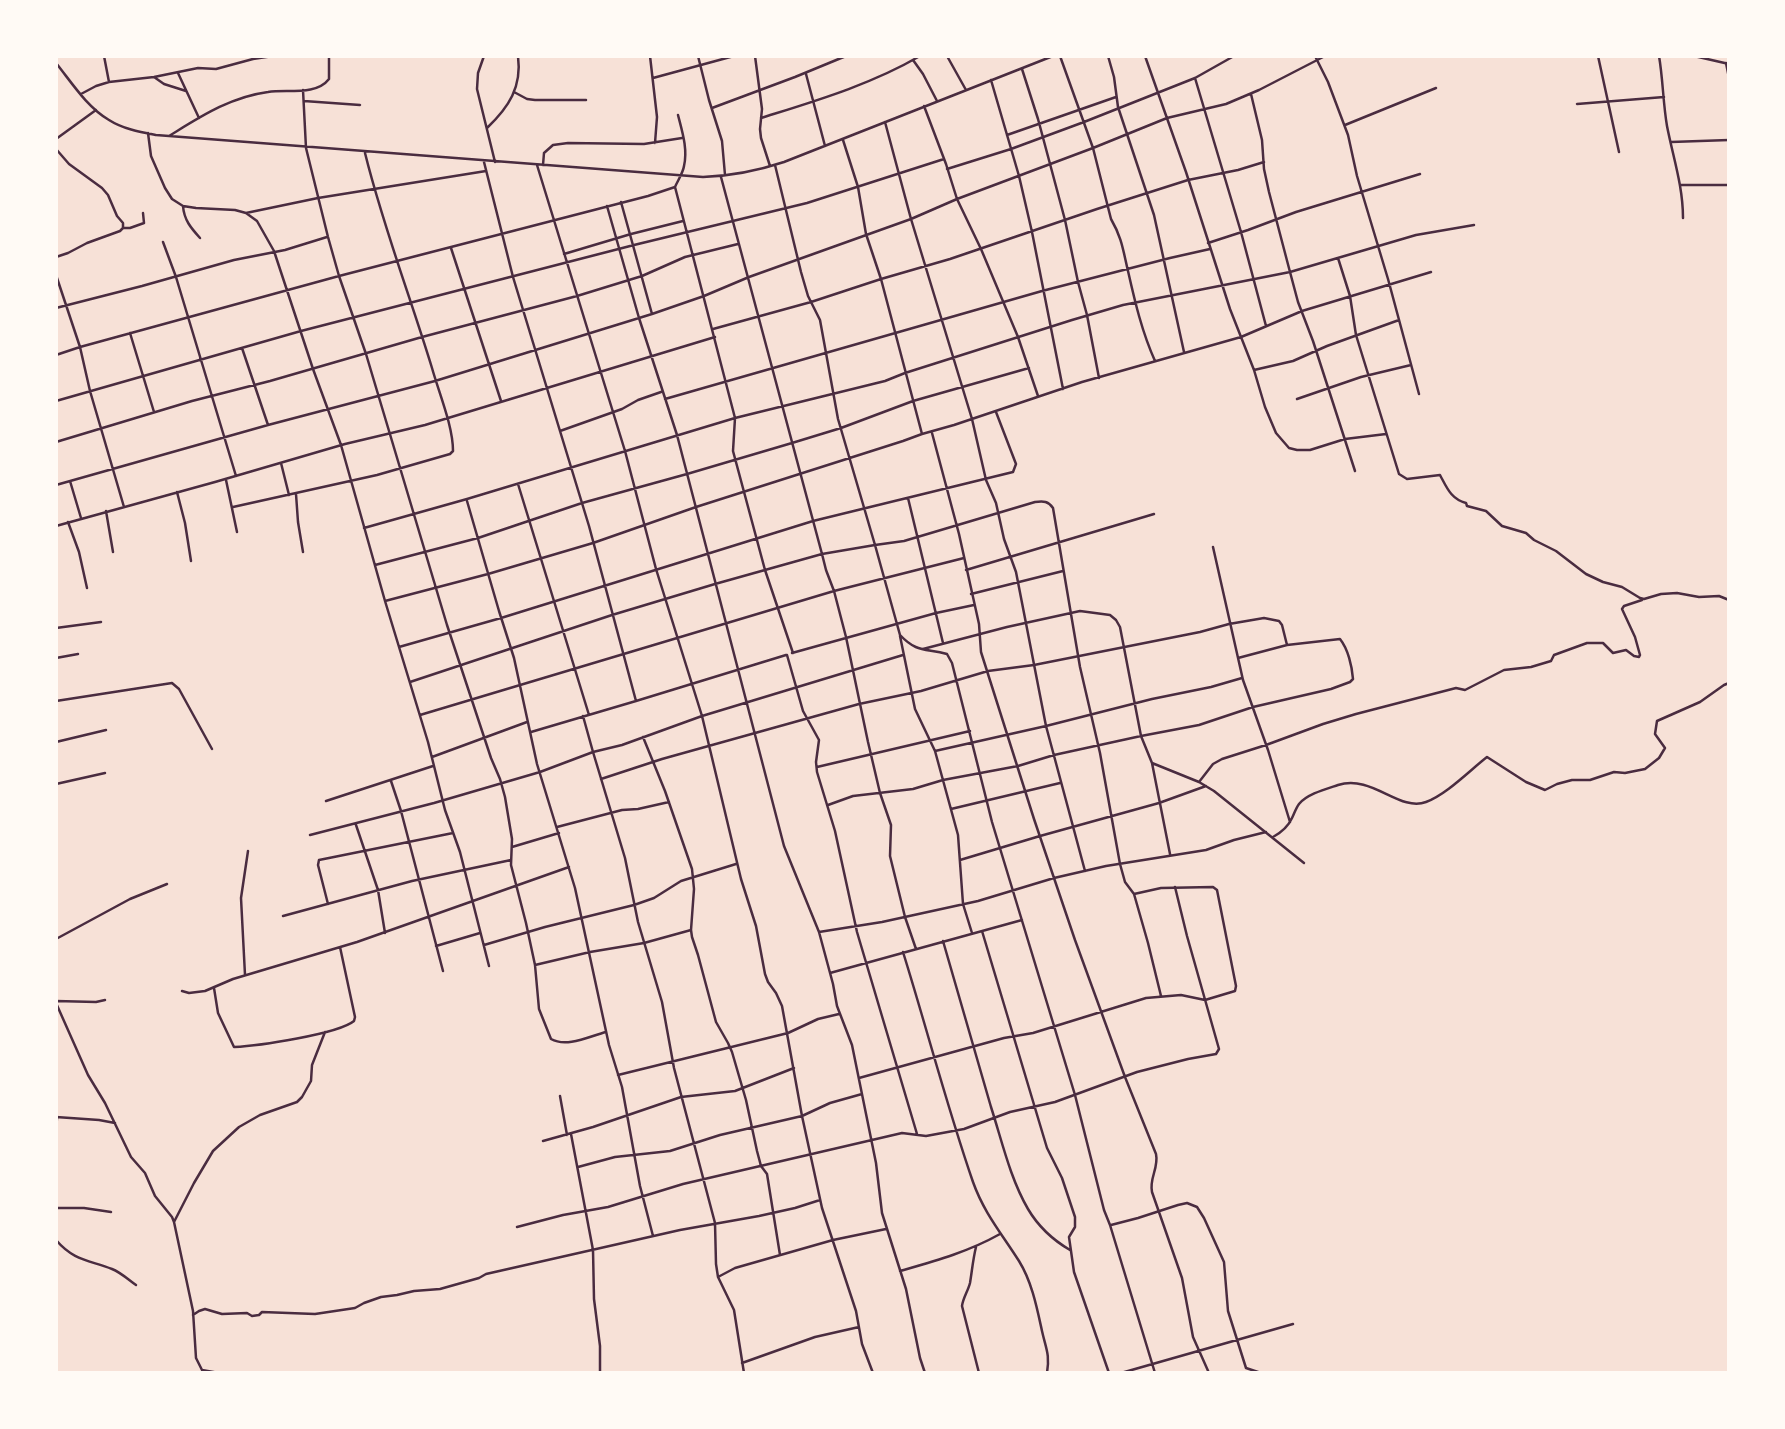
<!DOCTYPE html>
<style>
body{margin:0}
#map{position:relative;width:1785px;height:1429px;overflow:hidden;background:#f7e1d7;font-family:Overpass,sans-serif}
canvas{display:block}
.frame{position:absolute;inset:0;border:58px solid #fffaf5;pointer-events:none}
</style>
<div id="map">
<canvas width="1785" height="1429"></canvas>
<div class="frame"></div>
</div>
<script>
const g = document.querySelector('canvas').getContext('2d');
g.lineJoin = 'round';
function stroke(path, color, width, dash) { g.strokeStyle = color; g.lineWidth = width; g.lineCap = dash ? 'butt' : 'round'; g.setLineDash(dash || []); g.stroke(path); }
stroke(new Path2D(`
 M104 56 109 82
 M484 56 478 73 477 89 495 162
 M650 56 657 117 655 143
 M698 56 709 100 722 141 725 175
 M755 56 762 109 760 129 761 138 770 166
 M947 56 966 90
 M1060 56 1093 148 1111 219C1122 238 1123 250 1128 271 1135 302 1142 332 1155 361
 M1108 56 1114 77 1118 107 1154 215 1184 352
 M1145 56 1186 172 1230 309 1254 370 1265 407 1276 433 1289 448 1297 450H1310L1345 439 1386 434
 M1315 56 1328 82 1348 135 1357 176 1388 279 1419 394
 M1598 56 1619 152
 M1633 56H1694L1729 64
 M1659 56C1663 79 1663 103 1667 126 1673 157 1683 186 1683 218
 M913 60 923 74 937 101
 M56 63C72 83 87 107 109 120 123 129 140 132 156 135L703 177C731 176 757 171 784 162L1053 56
 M1726 63 1729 78
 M1022 69 1038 119 1065 220 1078 282 1087 315 1099 378
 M178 73 199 118
 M806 74 825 146
 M154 77 164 84 186 91
 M653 78 734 56
 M1195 78 1241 232 1266 326
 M991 80 1019 176 1032 232 1063 389
 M303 90 306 148 328 237 339 276 366 354 447 625 491 758 500 779 505 797 512 839 511 865 526 923 535 965 539 1009 551 1039C567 1048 590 1036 606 1032
 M514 92 527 99 535 100H586
 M81 94 96 86 109 82 154 77 198 68 216 69 253 59 273 56
 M1251 94 1262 140 1264 169 1269 192 1290 272 1298 302 1313 341 1355 471
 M304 101 360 105
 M1577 104 1664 97
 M924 106 946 164 957 199 981 249 1018 337 1038 396
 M712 108 795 77 846 56
 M678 115C682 131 688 149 684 166 683 173 678 180 675 187L735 418 733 451 765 570 793 653
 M761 118C815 101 870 85 920 56
 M885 122 911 219 972 419 986 480 996 503 1004 539 1016 572 1046 726 1085 871
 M1345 125 1436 88
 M487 128C509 107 522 87 518 56
 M148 133 151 156 165 188 172 199 183 206 196 208 235 210 246 213 257 221 274 251 313 369 341 445 385 601 428 742 445 810 460 852 489 966
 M1007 135 1116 97
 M169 136C200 117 230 97 268 92 287 89 316 96 329 79V56
 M56 139 96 110
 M843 140 858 187 866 234 881 279 922 434
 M1671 142 1729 140
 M56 149 69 164 102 188 108 195 117 216 123 223V228
 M484 162 513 277 589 526 636 701
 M537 165 625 451 656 569 702 716 741 879 756 926 765 974 768 982 776 993 782 1006 802 1116 822 1208 856 1311 862 1344 873 1373
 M543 165 544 153 553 145 568 143 644 144 682 138
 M775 165 801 272 808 296 820 320 838 419 875 545 904 541 1035 502C1044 501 1048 501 1053 508L1080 667 1100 753 1120 864 1125 882 1134 894 1148 943 1161 996
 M947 169 1011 149 1084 122 1195 78 1234 56
 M721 177 822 554 875 545 900 635C917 653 925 648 947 654L952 663 992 822 1075 1095 1104 1210 1110 1225 1155 1373
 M1680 185H1729
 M621 202 652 314
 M183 206C184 220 191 228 200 238
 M607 206 639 318 677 435 784 846 819 932 833 984 837 1006 852 1045 876 1163 882 1213 906 1289 920 1358 925 1373
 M246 213 318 198 486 171
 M163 242 176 277 236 476
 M1208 243 1248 230 1296 212 1420 174
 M451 248 501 401
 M564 254 631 234 683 221
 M56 257 68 253 87 243 120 231 123 228H130L144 223 143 213
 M1338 258 1350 296 1356 335 1399 474 1407 479 1440 475C1447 488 1451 499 1466 503L1467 506 1486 511 1502 526 1526 533 1534 540 1556 551 1586 574 1603 582 1622 587 1640 598 1644 599 1661 594 1677 593 1699 597 1719 596 1729 600
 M56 275 80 347 90 391 124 507
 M56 308 142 286 234 260 285 250 327 237
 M713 329 811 302 881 279 950 259 1097 209 1188 180 1238 170 1264 162
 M130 333 154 412
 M242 348 268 425
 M56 355 80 347 339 276 648 196 675 187
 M1254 370 1293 361 1327 346 1399 320
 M665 399 1042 291 1170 258 1210 249
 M1297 399 1361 377 1411 365
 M56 401 301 331 634 245 807 203 944 159
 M560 431 622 409 638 400 661 392
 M932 433 959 534 979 624 981 652 1034 819 1075 940 1125 1077 1156 1154C1159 1168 1149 1178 1152 1192L1182 1278 1193 1337 1209 1373
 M56 442 192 401 270 381 422 337 577 296 642 276 685 257 738 244
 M281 463 289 495
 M226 480 237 532
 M70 481 81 518
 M518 484 589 715
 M56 485 268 425 435 381 652 314 704 296 749 277 911 219 957 199 1093 148 1167 118 1226 104 1259 90 1325 56
 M177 492 185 523 191 561
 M296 494 298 522 303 552
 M908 498 943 643
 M467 501 499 611 514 658 537 764 575 888 609 1045 622 1087 640 1186 653 1236
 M233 507 377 475 450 454 453 451C453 426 439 393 432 368 410 296 383 226 365 153
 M106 511 113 552
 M68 522 79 552 87 588
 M56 526 215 482 345 444 425 425 715 337
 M364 528 467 499 735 418 885 381 905 373 1072 320 1123 305 1290 272 1416 235 1474 225
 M1213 547 1243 680 1268 750 1290 822
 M375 565 478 538 582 503 687 474 792 443 841 428 913 401 1029 368
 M966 570 1154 514
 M971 594 1063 571
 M385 601 488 574 593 543 696 507 903 441 922 434 954 425 1082 382 1241 337 1302 311 1431 272
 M56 628 101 622
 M900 636 915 709 935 751 958 835 963 904 972 933
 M399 647 501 618 813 521 1013 472 1016 464 996 412
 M923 649 1007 627 1080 611 1110 615 1116 620 1120 627 1141 736 1152 763 1170 854
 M792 653 936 613 974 605
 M787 655 803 711 819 740 816 762 817 772 835 831 857 932 917 1134
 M56 658 78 654
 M410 682 612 615 715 584 822 554 826 570 834 591 846 637 868 742 880 793 891 825 890 856 905 917 916 949
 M56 701 172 683 179 689 212 749
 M420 715 834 591 964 558
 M583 716 593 752 625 858 638 922 662 1002 674 1068 715 1223 716 1264 718 1277 734 1310 744 1373
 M531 732 636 701 786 655
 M643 737 665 791 692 869 694 889 691 930 692 937 698 955 716 1022 728 1043 732 1052 746 1100 757 1151 761 1166 767 1174 780 1255
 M56 742 106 730
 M935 751 1046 726 1152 699 1211 687 1242 678
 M432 757 527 722
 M1152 763 1199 782 1214 791 1304 863
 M817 767 970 731
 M601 779 662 759 859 704 921 691 988 671 1034 665 1200 632 1229 624 1264 618 1279 621 1282 625 1287 645
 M391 781 401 811 443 971
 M1199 782 1213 764 1222 759 1266 745 1323 724 1356 714 1456 688 1465 690 1504 670 1531 667 1551 661 1554 655 1587 643H1603L1613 653 1626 650 1634 656 1639 657 1640 655 1635 637 1622 609 1624 606 1642 600
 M56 784 105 773
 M326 801 433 766
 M828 805 853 796 913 789 943 780 1018 766 1054 755 1141 736 1199 725 1253 707 1331 689 1350 682 1353 679C1352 666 1348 649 1340 639L1287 645 1238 658
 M951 809 1060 783
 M356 825 378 890 385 933
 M557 827 622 810 638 809 669 802
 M310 835 434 803 540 772 593 752 622 745 702 716 903 655
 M1273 837C1282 832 1288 827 1292 818 1294 814 1296 808 1299 804 1307 794 1326 789 1338 785 1372 774 1399 812 1426 802 1447 794 1469 771 1487 757L1526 782 1545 790 1557 784 1572 780H1590L1614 772 1625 773 1645 769 1659 758 1665 748 1655 734 1657 721 1700 702 1724 685 1729 683
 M512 847 559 833
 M960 860 1040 836 1159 803 1206 786
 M328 904 318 865 319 860 453 833
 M283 916 412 881 511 860
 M982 931 1047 1148 1062 1178 1075 1217V1227L1069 1237 1074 1272 1109 1373
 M819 932 882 922 978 901 1054 878 1106 866 1206 850 1234 840 1266 832
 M56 939 130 899 167 884
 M943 941C959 996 975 1052 991 1107 1002 1141 1010 1178 1028 1209 1038 1226 1053 1240 1070 1250
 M484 945 545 927 634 905 654 898 681 881 736 864
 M436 946 480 933
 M903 952C927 1029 947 1107 973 1182 984 1213 1002 1234 1019 1261 1032 1282 1037 1308 1042 1331 1046 1349 1050 1354 1047 1373
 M535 965 590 952 644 943 691 930
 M830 973 1022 920
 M245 975 241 898 248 851
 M214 988 218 1013 234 1047C258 1046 338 1034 354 1021L355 1017 340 947
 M182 991 189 993 205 991 233 979 357 942 569 867
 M56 1001 96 1002 105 1000
 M56 1003 88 1075 105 1103 131 1157 145 1173 155 1196 172 1217 174 1222
 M618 1075 788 1033 818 1019 839 1014
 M859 1078 1004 1038 1033 1033 1146 998 1181 995 1205 1000 1235 991 1236 986 1217 890 1213 887 1161 888 1134 894
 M560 1096 567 1135
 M56 1117 99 1120 115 1123
 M56 1132 57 1118
 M571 1134 593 1250 594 1299 600 1346V1373
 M543 1141 593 1127 681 1097 735 1091 794 1068
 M578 1167 615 1157 670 1151 720 1135 802 1116 830 1103 862 1094
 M56 1208H84L111 1212
 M1111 1225 1138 1218 1178 1205 1187 1203 1197 1207 1204 1218 1224 1262 1228 1311 1246 1368 1261 1373
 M517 1227 563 1215 608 1207 683 1184 902 1133 926 1136 964 1129 1010 1112 1055 1102 1137 1072 1188 1059 1216 1054 1219 1049 1187 936 1175 887
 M56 1240C74 1261 89 1260 112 1269 120 1272 129 1280 136 1285
 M976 1247C973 1259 972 1271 970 1283 968 1291 963 1298 962 1306L979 1373
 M900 1271C935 1261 968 1252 1000 1234
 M718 1277 735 1268 833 1240 886 1229
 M193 1315 199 1311 205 1309 222 1314 247 1313 252 1316 259 1315 262 1312 315 1314 355 1308 364 1303 381 1297 397 1295 414 1291 440 1289 479 1278 486 1274 680 1230 759 1216 795 1208 820 1200
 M742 1363 815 1337 859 1327
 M219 1373 202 1370 196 1358 193 1311 174 1222 194 1183 213 1151 239 1127 260 1115 297 1102 302 1097 311 1081 312 1065 325 1032
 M1121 1373 1293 1324`), '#4a2c40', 2.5);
</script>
